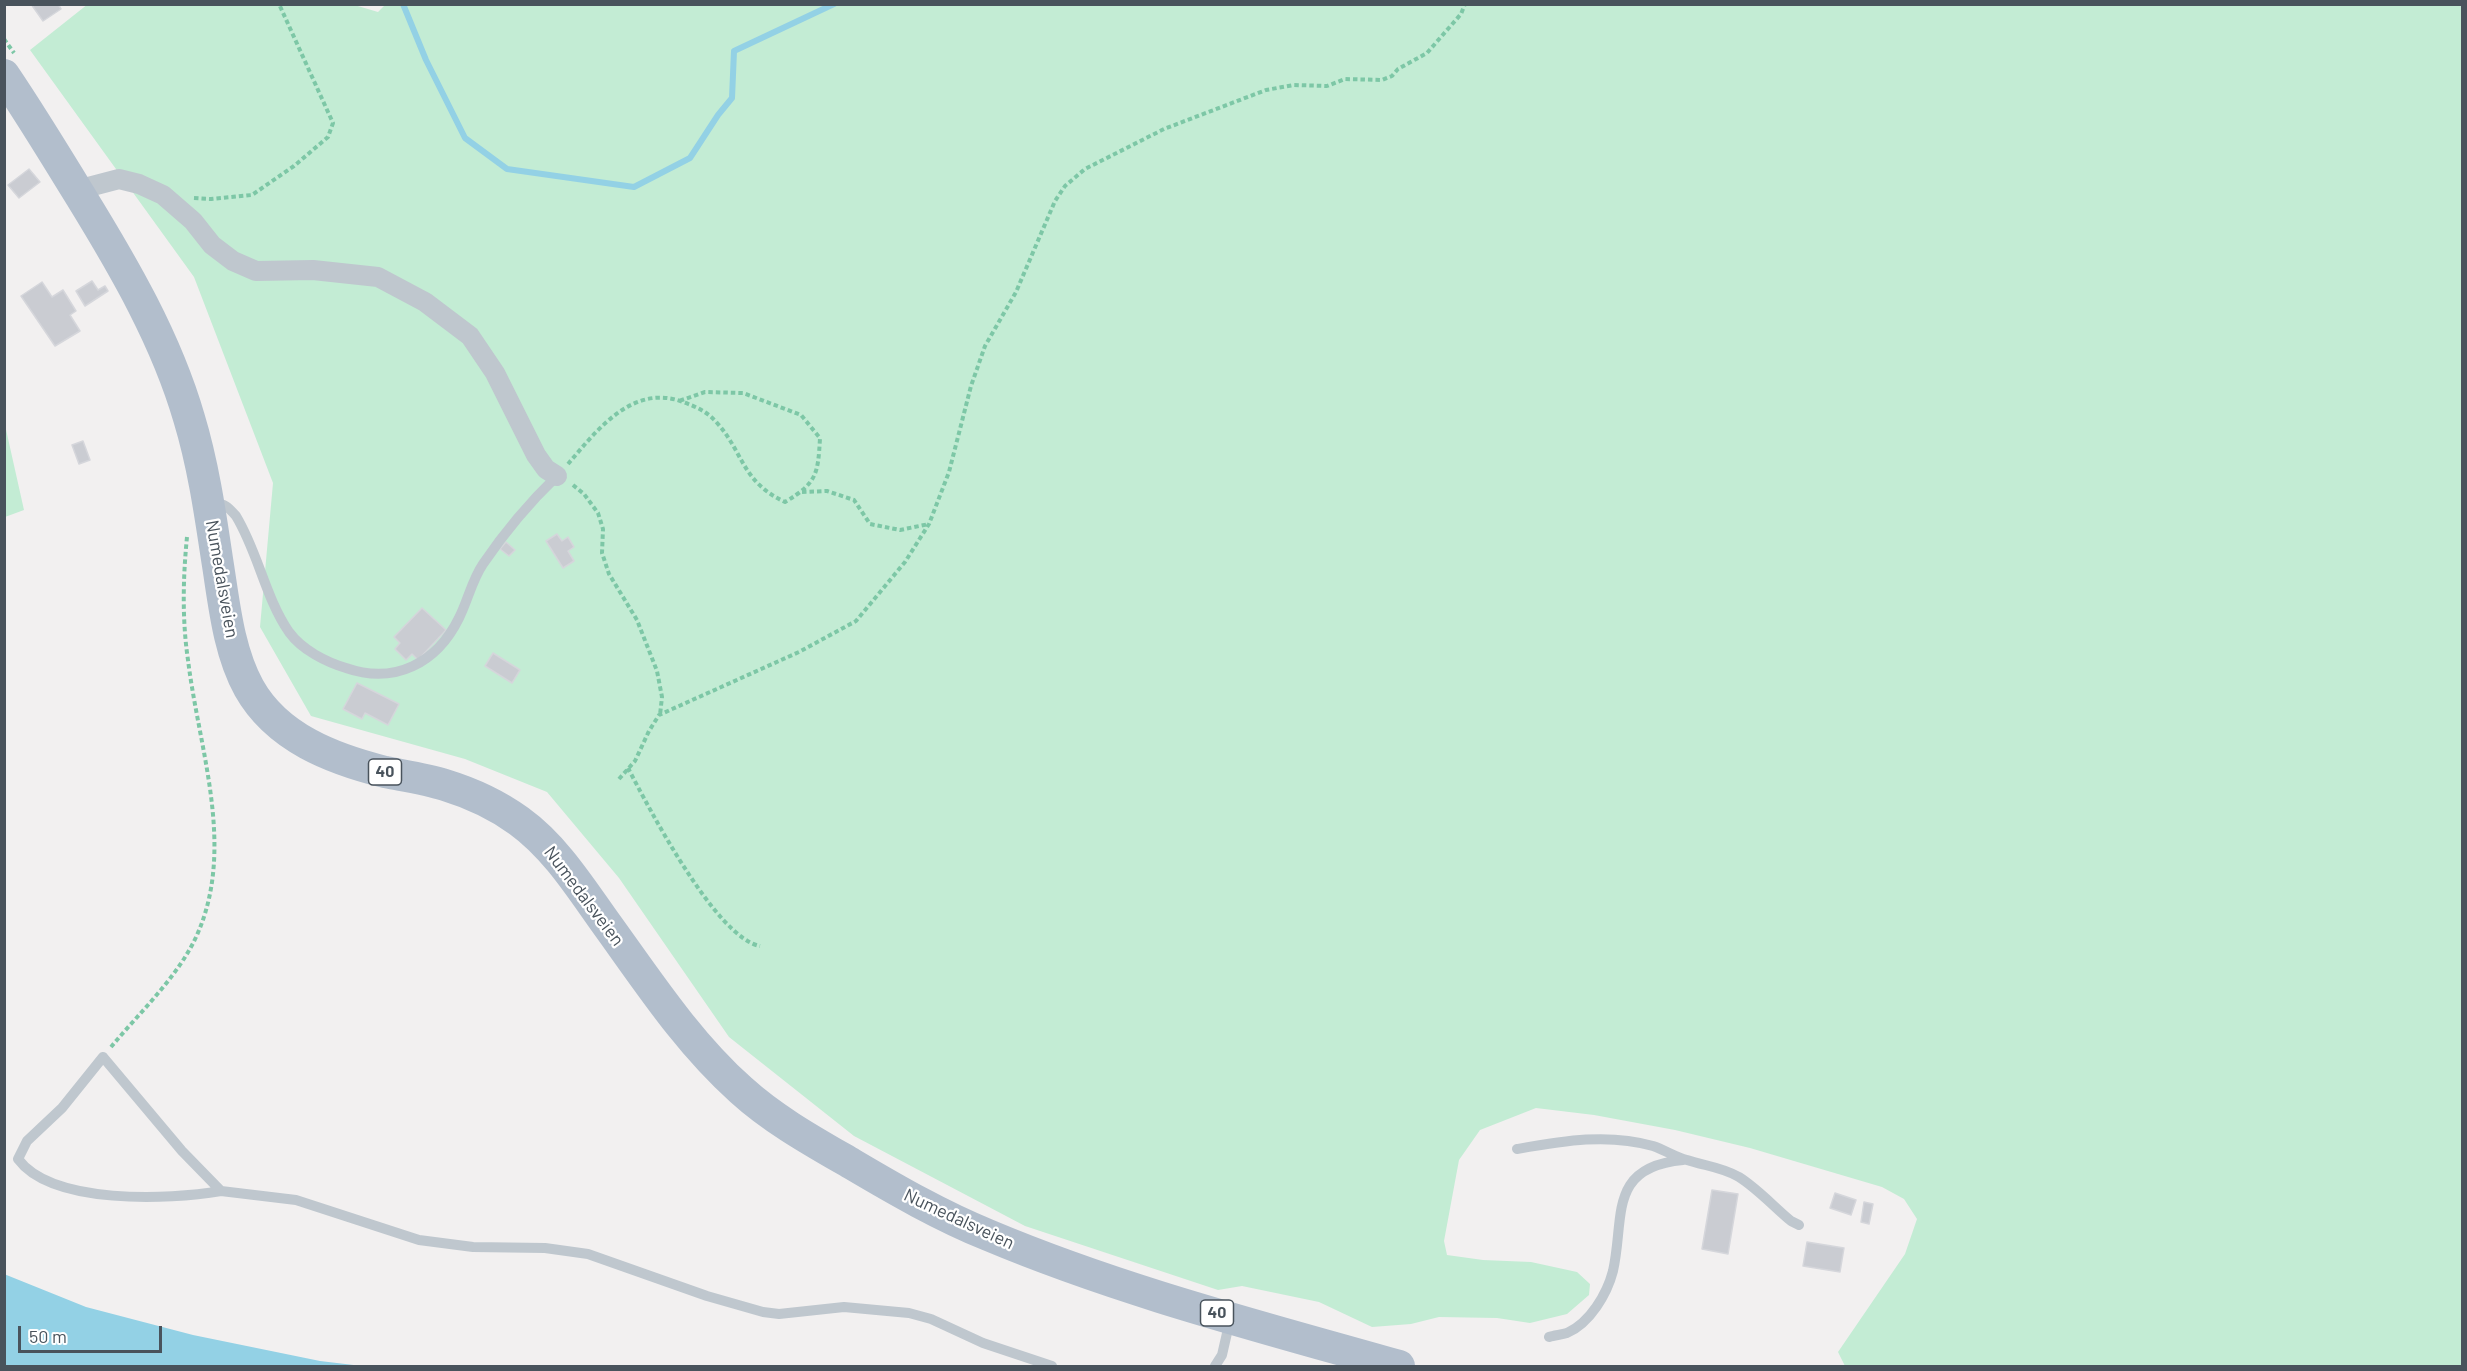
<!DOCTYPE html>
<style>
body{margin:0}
#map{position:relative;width:2467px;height:1371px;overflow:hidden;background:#f2f0f0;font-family:Barlow,sans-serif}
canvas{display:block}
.frame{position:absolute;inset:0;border:6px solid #49535c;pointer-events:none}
.scale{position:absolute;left:18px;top:1326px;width:144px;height:27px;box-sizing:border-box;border:3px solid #49535c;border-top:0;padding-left:8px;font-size:18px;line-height:21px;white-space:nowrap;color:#49535c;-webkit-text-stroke:4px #fff;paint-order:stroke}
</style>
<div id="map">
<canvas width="2467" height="1371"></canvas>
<div class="frame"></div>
<div class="scale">50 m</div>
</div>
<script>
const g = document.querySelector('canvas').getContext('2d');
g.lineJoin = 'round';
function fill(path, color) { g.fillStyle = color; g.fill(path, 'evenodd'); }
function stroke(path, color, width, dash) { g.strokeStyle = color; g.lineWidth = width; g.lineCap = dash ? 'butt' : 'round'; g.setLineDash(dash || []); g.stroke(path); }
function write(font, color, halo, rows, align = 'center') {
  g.font = font + ' Barlow,sans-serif'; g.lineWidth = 4.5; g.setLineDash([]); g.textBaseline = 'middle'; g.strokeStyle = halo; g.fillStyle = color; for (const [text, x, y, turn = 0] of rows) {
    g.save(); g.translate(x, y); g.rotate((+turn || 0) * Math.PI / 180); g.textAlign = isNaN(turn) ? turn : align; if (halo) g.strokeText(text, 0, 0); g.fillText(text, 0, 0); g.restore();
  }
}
fill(new Path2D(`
 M88 4H351L378 12 386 4 2462 5V1366H1845L1838 1352 1905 1254 1917 1219 1904 1199 1882 1187 1750 1148 1675 1130 1594 1115 1536 1108 1480 1130 1459 1160 1444 1241 1447 1255 1483 1260 1531 1262 1577 1272 1590 1284 1589 1295 1567 1314 1530 1323 1497 1318 1439 1317 1411 1324 1372 1327 1319 1302 1242 1286 1218 1290 1025 1226 854 1136 729 1037 619 878 547 792 465 759 311 716 260 627 273 483 194 277 30 50Z
 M5 425 24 510 5 517H4Z`), '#c3ecd4');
fill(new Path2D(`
 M4 1274 86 1307 193 1335 320 1361 362 1366H5Z`), '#93d1e5');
stroke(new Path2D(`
 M403 4 426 60 465 138 507 169 634 187 690 158 718 115 732 98 734 51 834 4`), '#93d1e5', 6);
const building = new Path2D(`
 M31 4H58L61 9 43 21Z
 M29 169 40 182 19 198 8 185Z
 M92 281 98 290 105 286 108 291 85 306 76 291Z
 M42 282 52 297 63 290 76 311 70 315 80 331 55 346 21 296Z
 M83 441 90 460 79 464 72 445Z
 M557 534 562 541 568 537 574 547 568 551 574 561 563 568 546 541Z
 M506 542 515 550 509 556 500 549Z
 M422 608 446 630 418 660 412 654 406 660 395 649 400 643 394 637Z
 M493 653 520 670 512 683 485 666Z
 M357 683 399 704 388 725 365 713 362 719 343 709Z
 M1712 1190 1738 1194 1728 1254 1702 1249Z
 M1835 1193 1856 1200 1851 1215 1830 1208Z
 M1864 1202 1873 1204 1869 1224 1861 1222Z
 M1807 1242 1844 1248 1840 1272 1803 1266Z`);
fill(building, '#caccd2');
stroke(building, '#d5d6db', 1.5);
stroke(new Path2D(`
 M4 39 14 53
 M194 198 211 199 252 195 294 166 328 137 333 123 279 4
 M568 464C597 430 633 383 683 402 697 407 708 412 718 424 744 454 742 482 785 502 817 483 818 474 820 438L801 415 743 393 705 392 679 401
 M573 485 584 494 598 513 603 529 602 553 609 574 637 620 657 671 662 697 660 715
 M802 492 827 491 854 500 870 524 900 530 929 524
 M628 768C649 808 716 938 760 946
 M619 779 635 761 649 731 659 715 799 652 856 621 905 562 929 524 949 472 971 386 985 346 1016 292 1055 201 1065 186 1085 169 1164 129 1266 90 1294 85 1327 86 1345 79 1382 80 1392 76 1398 69 1427 53 1461 14 1465 4
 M111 1047C140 1012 178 977 197 935 236 847 199 750 188 660 182 620 183 577 187 537`), '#7dc7a6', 4, [4.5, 3]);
stroke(new Path2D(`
 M213 504C224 502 229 508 236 516 258 552 265 597 289 632 302 650 326 662 346 668 395 685 437 663 459 618 468 600 472 580 483 564 504 533 530 502 557 476
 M1517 1149C1563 1141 1608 1133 1653 1146 1665 1150 1675 1157 1687 1160 1705 1166 1722 1167 1739 1177 1758 1189 1774 1207 1791 1221L1799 1225
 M221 1191C169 1200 52 1205 18 1159L27 1141 62 1108 103 1057 182 1151 221 1191 296 1200 419 1240 473 1247 545 1248 588 1254 707 1296 763 1312 779 1314 844 1307 909 1313 931 1319 983 1343 1052 1366
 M1549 1337C1554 1335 1561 1335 1567 1333 1590 1323 1607 1294 1613 1271 1625 1218 1607 1167 1683 1160
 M1215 1366 1222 1355 1230 1320`), '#bfc7ce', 10);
stroke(new Path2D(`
 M77 190 119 179 139 184 163 195 193 221 212 245 233 261 256 271 313 270 378 277 425 302 470 336 495 373 536 455 546 469 557 476`), '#bfc7ce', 20);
stroke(new Path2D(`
 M4 75C31 115 56 156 81 197 124 267 166 339 189 418 203 464 210 512 217 559 224 602 228 650 249 688 277 738 333 759 385 772 405 776 426 779 445 785 471 793 497 805 519 821 555 847 580 887 605 922 647 980 687 1042 741 1090 774 1120 814 1142 852 1164 896 1190 941 1216 988 1235 1121 1291 1262 1327 1399 1366`), '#b2becc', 32);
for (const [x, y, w] of [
 [385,772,33],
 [1217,1313,33]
]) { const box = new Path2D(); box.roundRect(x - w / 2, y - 13, w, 26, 4.5); g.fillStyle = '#fff'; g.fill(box); stroke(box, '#49535c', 1.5); }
write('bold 16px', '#49535c', null, [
 ["40",385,772],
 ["40",1217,1313]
]);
write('18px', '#49535c', '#fff', [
 ["Numedalsveien",222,579,80],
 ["Numedalsveien",584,896,53],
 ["Numedalsveien",959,1219,25]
]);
</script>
